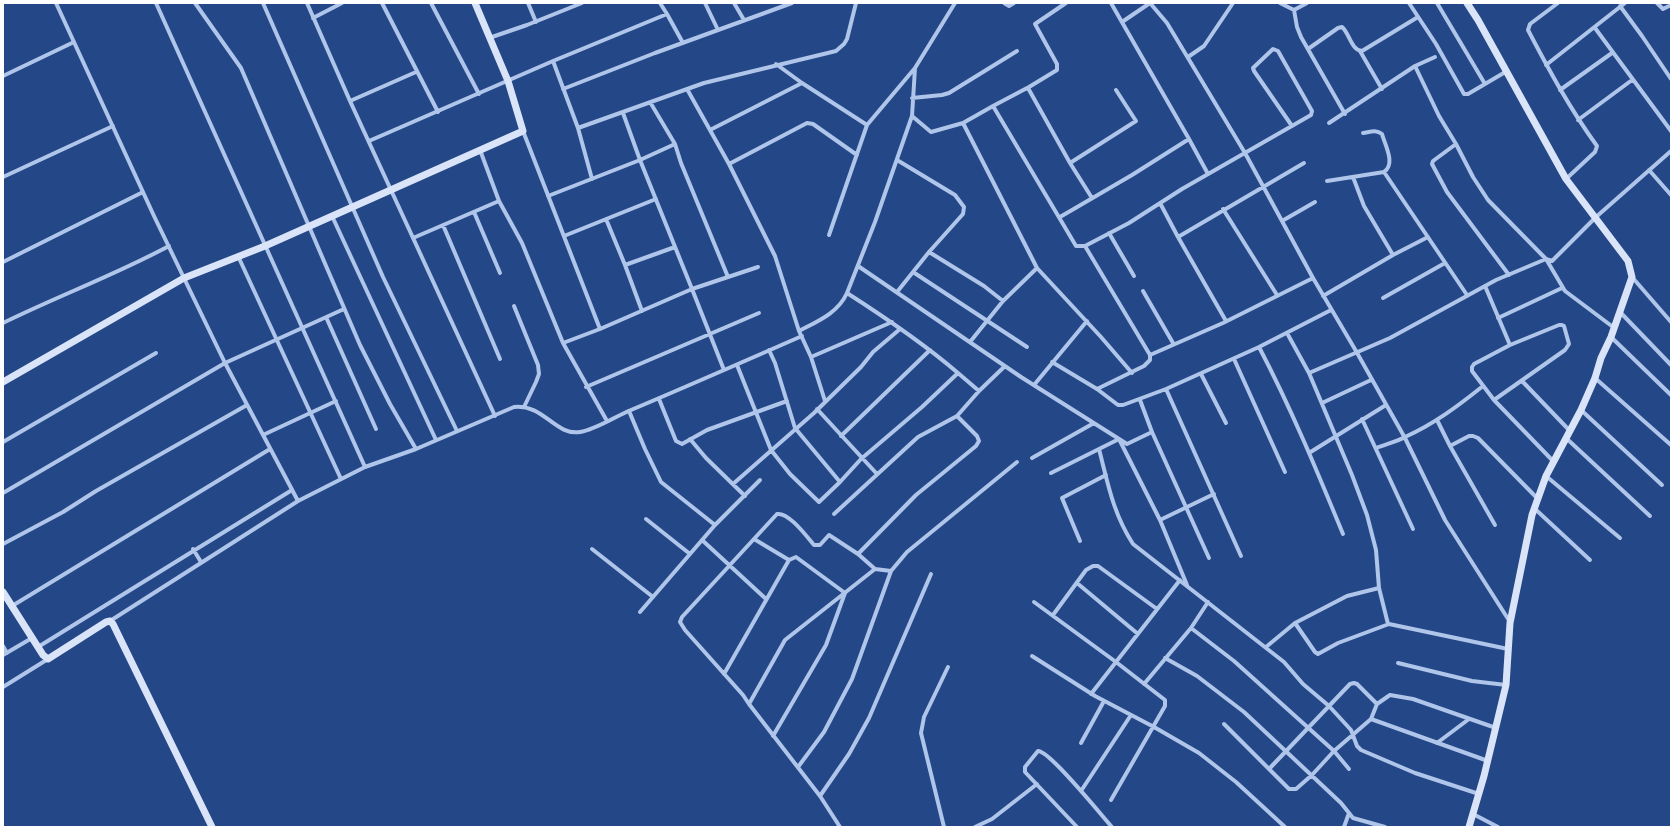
<!DOCTYPE html>
<style>
body{margin:0}
#map{position:relative;width:1674px;height:830px;overflow:hidden;background:#244787;font-family:"DM Sans",sans-serif}
canvas{display:block}
.frame{position:absolute;inset:0;border:4px solid #fff;pointer-events:none}
</style>
<div id="map">
<canvas width="1674" height="830"></canvas>
<div class="frame"></div>
</div>
<script>
const g = document.querySelector('canvas').getContext('2d');
g.lineJoin = 'round';
function stroke(path, color, width, dash) { g.strokeStyle = color; g.lineWidth = width; g.lineCap = dash ? 'butt' : 'round'; g.setLineDash(dash || []); g.stroke(path); }
stroke(new Path2D(`
 M56 3 154 216 225 363 298 501
 M156 3 365 467
 M195 3 241 68 360 345 390 404 416 449
 M263 3 383 277 457 431
 M307 3 350 101 495 416
 M382 3 438 112
 M431 3 479 94
 M528 3 536 22
 M660 3 667 14
 M705 3 718 30
 M734 3 744 20
 M1004 3 1009 6 1014 3
 M1066 3 1035 24 1057 64V70L1029 87 993 106 1076 246H1085L1129 223 1182 189 1311 115 1312 111 1278 51 1273 49 1253 68 1254 71 1292 126
 M1111 3 1189 139
 M1150 3 1167 23 1245 153 1313 278 1356 351 1405 438 1445 520 1510 622
 M1280 3 1294 10 1307 3
 M1409 3 1436 44 1464 94H1468L1507 71
 M1437 3 1485 84
 M1558 3 1530 24 1528 30C1549 70 1570 109 1597 146L1595 152 1566 179
 M1657 3 1663 9 1671 5
 M1620 6 1642 36 1671 79
 M1294 10 1297 27 1301 37 1345 114
 M313 18 342 3
 M1122 22 1150 3
 M1595 28 1671 131
 M489 38 527 25 582 3
 M1308 49 1338 28 1342 27C1350 34 1351 50 1362 51L1418 17
 M1360 51 1382 89
 M1188 57 1204 46 1233 3
 M553 61 667 14 683 43
 M776 64 802 83 867 125 915 68 955 3
 M1546 65 1625 3
 M1415 66 1439 116 1456 144 1473 177 1488 200 1546 259 1565 291 1613 327
 M3 76 74 42
 M1028 88 1070 163 1092 198
 M563 89 655 53 792 3
 M687 89 729 164 775 256 799 331 811 357 825 401
 M1560 90 1612 53
 M912 98 942 95 949 93 1017 51
 M350 101 416 72
 M650 102 675 144 681 163 728 277
 M623 113 640 160 675 144
 M912 116 931 132 963 123 993 106
 M1578 120 1632 80
 M963 123 1037 268 1101 337 1132 373
 M1329 123 1415 66 1435 57
 M578 128 592 179
 M710 130 802 83
 M523 131 600 329 563 343 607 421
 M1363 133C1370 132 1376 129 1382 134 1385 145 1396 164 1384 172
 M369 141 553 61 578 128 704 83 836 51 844 44 847 39 856 3
 M1456 144 1433 161 1432 164 1447 192 1509 275
 M480 150 499 201 522 243 563 343
 M897 160 955 195 964 207 963 214 929 252 897 292
 M1070 163 1136 121 1116 90
 M729 164 807 123 813 124 857 155
 M1649 170 1671 195
 M3 177 113 126
 M1353 177 1364 206 1393 255
 M1327 181 1384 172 1467 295
 M548 196 640 160 692 289 758 267
 M1160 203 1178 237 1226 321
 M1223 209 1277 295
 M474 212 500 273
 M332 216 436 440
 M1060 217 1132 175 1189 139 1208 174
 M606 219 625 265 642 311
 M1282 221 1315 202
 M443 225 500 359
 M1109 233 1134 276
 M829 235 867 125
 M564 236 656 199
 M1178 237 1304 163
 M413 238 499 201
 M1085 246 1150 355V360L1144 366 1097 389
 M929 252 984 286 1003 301
 M238 256 341 479
 M3 262 143 192
 M625 265 675 247
 M858 266 1021 377 1127 444 1152 432 1140 400
 M913 272 1027 347
 M1632 277 1671 322
 M1485 286 1510 345
 M1143 291 1173 343
 M1323 296 1393 255 1428 237
 M1383 298 1445 263
 M514 306 538 365 539 374 536 382 524 407
 M1620 312 1671 365
 M326 317 376 429
 M1498 318 1562 288
 M3 323C58 296 115 275 169 246
 M600 329 692 289 724 370
 M799 331C818 321 838 313 847 293
 M1287 333 1309 373 1352 475 1367 515 1376 550 1379 588 1388 624
 M1611 337 1671 395
 M970 342 1003 301 1037 268
 M1259 347C1291 408 1317 471 1343 534
 M769 350 775 363 795 428 840 482
 M1150 355 1223 323 1313 278
 M811 357 892 322
 M1234 359 1285 472
 M1052 362 1097 389 1118 405H1123L1166 389 1259 347 1331 310
 M737 365 771 450 790 474 819 502 840 482 861 459 922 407 958 373C923 343 886 318 847 293L875 222 912 116 915 68
 M1309 373 1390 338 1496 280 1546 259 1552 261 1596 217 1671 151
 M1201 374 1226 423
 M1595 378 1671 445
 M1522 381 1570 431
 M1034 385 1087 321
 M586 387 759 313
 M1166 389 1241 556
 M979 391 1005 366
 M659 399 676 441 682 444 707 430 787 401
 M1494 400 1565 350 1569 344 1564 326 1562 325H1559L1510 345 1474 364 1472 367V371L1494 400 1553 461
 M1322 403 1371 380
 M817 409 877 474
 M1581 410 1662 485
 M629 411 645 449 661 482 715 525
 M1362 419 1413 529
 M1437 420 1450 446 1495 525
 M1152 432 1209 558
 M263 435 336 401
 M841 436 930 350
 M1566 438 1650 516
 M690 439 706 458 745 496
 M3 442 156 353
 M1450 446 1469 436H1473L1478 438 1537 498
 M1376 448C1386 444 1396 442 1405 437 1434 424 1458 406 1483 386
 M1099 449C1108 484 1113 513 1133 544L1284 662 1303 684 1329 706 1351 730 1357 746 1361 750 1415 773 1479 794
 M1309 453 1386 405
 M1032 458 1094 423
 M1051 473 1119 439 1160 520 1214 494
 M1546 476 1620 538
 M733 484 814 413 861 367 873 352 900 329
 M3 493 225 363 344 309
 M1534 508 1590 560
 M834 514 918 437 957 416
 M646 519 690 554
 M1160 520 1187 585
 M702 540 766 599
 M1080 541 1062 498 1106 475
 M3 544 63 512 96 491 247 405
 M193 549 201 562
 M592 549 653 597
 M891 571 907 552 1017 462
 M1077 583 1138 634
 M1034 602 1116 662 1165 700V706L1111 800
 M12 606 270 449
 M640 612 715 525 760 480
 M1053 615 1086 570 1093 566H1098L1157 609
 M110 621 298 501 365 467 416 449 514 407C544 404 555 436 580 432 595 430 616 416 631 410 688 386 745 361 802 336
 M1295 623 1315 652 1318 654 1338 643 1389 624 1508 649
 M1191 628 1234 661 1334 751 1349 769
 M3 646 7 653
 M38 647 292 490
 M1266 647 1295 623 1347 596 1379 588
 M3 655 32 638
 M1032 656 1095 696 1154 727 1199 753 1236 782 1285 827
 M1165 658 1197 676 1244 712 1341 803 1353 818 1385 827
 M1398 663 1472 681 1506 685
 M724 674 789 560 754 539
 M1144 684 1191 628 1208 602
 M3 687 48 659
 M1091 694 1180 580
 M749 704 743 695 685 630 680 622 682 617 777 514C789 512 807 537 814 545H820L829 535 858 554
 M1371 719 1488 761
 M1224 724 1289 789H1296L1312 775 1334 751 1371 719 1377 704 1390 695 1413 699 1496 728
 M773 736 826 645 845 593 796 557 789 560
 M1081 743 1104 701
 M1437 743 1469 719
 M798 767 824 732 852 679 891 571 875 569
 M1269 769 1350 684 1354 683 1357 684 1377 704
 M1081 791 1131 715
 M820 796 849 754 869 718 931 574
 M1473 814 1498 827
 M840 827 820 796 749 704 785 640 875 569 858 554 916 495 976 446 979 441 977 436 957 416 979 391 958 373
 M944 827 921 733 924 717 948 667
 M975 827 992 819 1037 784
 M1077 827 1025 772V767L1038 751C1050 751 1101 815 1112 827
 M1344 827 1349 813`), '#afc5e9', 4);
stroke(new Path2D(`
 M1467 3 1478 20 1566 179 1628 261 1632 277 1611 337 1601 358 1595 378 1581 410 1546 476 1532 515 1510 623 1506 685 1484 776 1469 827
 M3 382 184 278 265 246 523 131 508 81 475 3
 M3 592 43 655 48 659 106 622 110 621 113 624 212 827`), '#dae4f8', 7);
</script>
